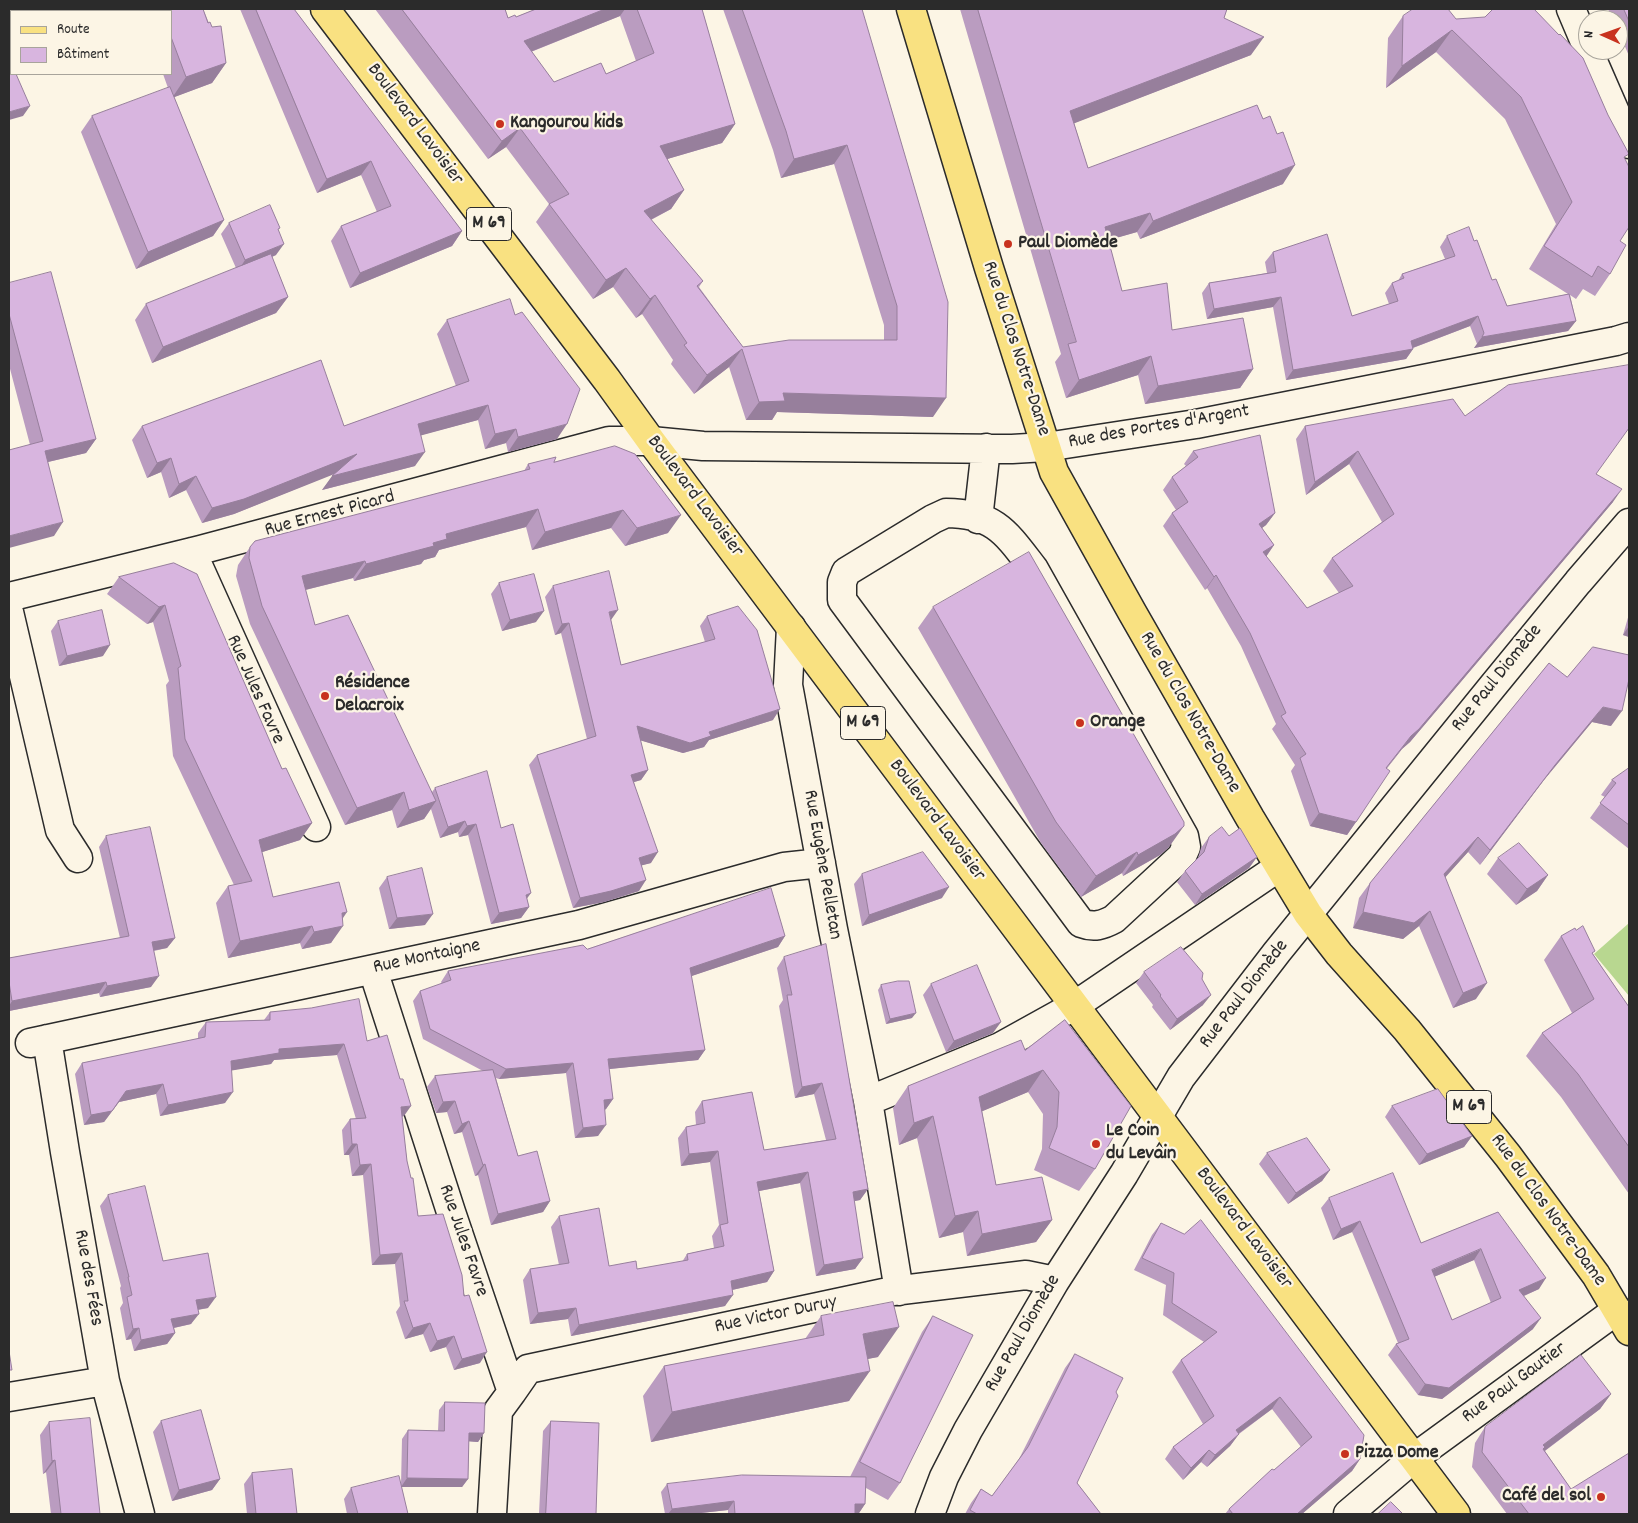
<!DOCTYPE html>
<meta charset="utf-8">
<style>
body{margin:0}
#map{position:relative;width:1638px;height:1523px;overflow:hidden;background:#fcf5e5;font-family:Dekko,sans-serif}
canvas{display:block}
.frame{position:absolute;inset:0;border:10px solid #2b2b2b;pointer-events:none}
.legend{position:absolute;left:10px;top:10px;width:162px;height:65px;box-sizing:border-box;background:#fcf5e5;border:1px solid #a8a49b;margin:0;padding:6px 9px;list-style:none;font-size:15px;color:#2b2b2b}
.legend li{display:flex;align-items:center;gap:10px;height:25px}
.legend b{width:25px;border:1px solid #a8a49b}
.north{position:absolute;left:1578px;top:10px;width:50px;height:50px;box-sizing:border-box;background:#fcf5e5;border:1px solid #a8a49b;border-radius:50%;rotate:272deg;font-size:14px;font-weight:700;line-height:20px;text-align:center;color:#2b2b2b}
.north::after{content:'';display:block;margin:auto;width:18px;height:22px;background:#c8321e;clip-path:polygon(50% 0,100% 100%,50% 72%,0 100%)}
</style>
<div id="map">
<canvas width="1638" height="1523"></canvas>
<div class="frame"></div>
<ul class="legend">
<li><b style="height:6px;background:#f9e181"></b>Route</li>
<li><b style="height:14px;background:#d8b5df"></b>Bâtiment</li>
</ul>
<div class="north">N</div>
</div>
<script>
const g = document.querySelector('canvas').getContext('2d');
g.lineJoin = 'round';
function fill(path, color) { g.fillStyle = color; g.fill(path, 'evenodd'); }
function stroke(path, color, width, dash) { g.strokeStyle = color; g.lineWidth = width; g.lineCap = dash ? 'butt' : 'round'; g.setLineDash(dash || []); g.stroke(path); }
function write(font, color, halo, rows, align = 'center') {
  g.font = font + ' Dekko,sans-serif'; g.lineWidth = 4.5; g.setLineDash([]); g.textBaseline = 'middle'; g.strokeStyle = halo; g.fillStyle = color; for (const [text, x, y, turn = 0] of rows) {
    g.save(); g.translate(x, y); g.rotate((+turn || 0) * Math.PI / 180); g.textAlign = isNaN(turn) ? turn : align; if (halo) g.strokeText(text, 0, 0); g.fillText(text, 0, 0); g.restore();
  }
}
fill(new Path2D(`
 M1629 923V996L1594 954Z`), '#b8d790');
const minor = new Path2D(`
 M1571 9 1588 49
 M1588 50 1629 144
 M946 513C995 513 1007 534 1034 569L1184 836 1186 847 1182 856 1114 919C1103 925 1094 928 1081 923L842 600V582L846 572 933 519Z
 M978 519 986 448
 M192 552 316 827
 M9 597 200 550 609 441H651L703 446 1012 449 1046 447 1196 424 1616 341 1629 337
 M9 612 60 830 78 858
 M791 627 788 685 833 929 868 1101 899 1291
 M373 970 451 1212 512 1392 498 1411 492 1514
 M47 1039 65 1152 105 1381 140 1514
 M30 1043 579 925 784 867 821 863
 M868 1101 1000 1047 1074 1006 1279 867
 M512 1392 528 1369 893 1291 1026 1275 1055 1281
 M9 1397 105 1381
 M930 1514 944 1477 968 1430 1055 1281 1124 1174 1181 1077 1277 952 1492 687 1578 582 1629 523
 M1348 1514 1414 1458 1617 1310`);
const major = new Path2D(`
 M325 9 607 380 651 441 1456 1514
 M911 9 989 268 1054 472 1132 612 1250 818 1308 914 1339 954 1407 1030 1508 1156 1596 1275 1629 1331`);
stroke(minor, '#2b2b2b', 31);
stroke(major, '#2b2b2b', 31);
stroke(minor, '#fcf5e5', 28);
stroke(major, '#f9e181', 28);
fill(new Path2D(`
 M127 9H203L226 63 212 83 174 97 224 220 213 236 136 269 81 132 92 116 168 88 163 74H171V11H128Z
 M240 9H294L462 231 452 246 350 288 331 241 341 226 377 212 361 175 317 193Z
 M375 9H505L508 18 516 17 536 9H702L735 124 722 143 667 159 684 190 671 209 651 220 703 281 699 287 743 347 884 340V325L834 164 781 178 773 150 723 9H862L933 417 777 412 772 420H746L729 367 694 394 671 364 673 360 642 314 636 318 613 287 593 299 536 222 549 204 506 147 488 159ZM620 16 636 61 606 74 554 82 531 52Z
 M960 9H1227L1224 18 1251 55 1074 123 1088 168 1283 184 1140 239 1137 232 1108 240 1122 291 1172 330 1253 369 1240 388 1145 404 1138 375 1066 398 1055 362 1061 354Z
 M1608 9H1629V56L1618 30V20H1613Z
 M1403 16 1456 19 1625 160 1620 241 1610 274 1595 296 1583 289 1576 299 1570 295 1576 321 1568 331 1474 348 1477 344 1470 326 1413 348V349L1406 359 1286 380 1273 307 1207 319 1202 293 1209 283 1267 273 1265 262 1273 252 1352 316 1389 304 1385 293 1392 283 1398 281 1402 274 1445 259 1440 247 1447 236 1492 280 1507 306 1568 294 1529 269 1556 224 1505 119 1436 52 1386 88 1388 38Z
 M229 223 278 230 276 255 272 257 288 297 276 313 152 363 135 320 146 304 236 268 221 234Z
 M9 283 96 439 86 453 48 462 54 536 9 365Z
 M447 320 557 439 508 452 506 443 485 449 478 420 421 435 415 466 322 490 335 473 234 514 202 523 186 490 169 498 161 472 147 478 132 440 142 426H344L456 386 437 334Z
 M1465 416 1596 474 1613 502 1410 742 1402 749 1387 768 1356 822 1347 835 1310 826 1291 771 1295 765 1272 729 1276 724 1241 646 1207 588 1205 590 1163 526 1172 513 1176 510 1163 490 1172 477 1186 466 1184 464 1193 451 1275 513 1266 525 1262 528 1274 545 1266 557 1307 608 1339 593 1323 571 1332 558 1382 522 1349 464 1306 495 1296 439 1305 426Z
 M554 462 668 533 625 546 611 528 532 550 526 527 439 550 435 557 424 560 421 564 354 581 353 578 305 590 315 625 432 792 435 788 501 828 527 899 529 907 521 918 491 924 468 835 459 837 458 832 440 838 431 809 424 819 397 828 392 810 345 825 250 624 236 576 238 565 250 547 524 471 528 464Z
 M174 563 282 769 312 823 300 840 262 852 273 897 342 919 331 943 302 949 300 943 228 958 216 903 228 886 234 885 173 756 166 685 169 681 153 622 147 624 107 594 119 577Z
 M499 583 536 622 502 631 491 594Z
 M553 586 611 620 621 665 705 642 700 626 707 616 773 720 709 740 704 747 683 753 640 740 648 770 641 780 634 782 651 863 642 865 639 891 604 902 573 908 529 765 537 755 587 739 561 633 555 635 545 597Z
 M933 607 1169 847 1160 855 1123 876 1122 873 1081 897 1041 843 918 628Z
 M1629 614V637L1623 635Z
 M58 621 103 656 59 666 51 631Z
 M1549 663 1611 726 1592 722 1544 780 1480 865 1468 852 1445 877 1476 999 1453 1008 1419 926 1403 939 1353 928 1359 898 1370 883Z
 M1629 768V849L1590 818 1605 797 1601 795 1612 780Z
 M106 836 175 938 167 948 154 951 151 987 100 997 99 993 9 1011V958L120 938 99 847Z
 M1229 836 1257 857 1249 868 1195 905 1177 882 1185 871 1198 858 1201 848 1209 837Z
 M1498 858 1548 875 1537 891 1516 905 1487 874Z
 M862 874 942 898 862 926 854 884Z
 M387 877 425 925 389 929 379 888Z
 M785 936 778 947 691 976 705 1050 698 1060 609 1069 613 1099 606 1109 605 1110 598 1136 575 1138 566 1073 499 1079 496 1078 518 1156 550 1201 543 1212 491 1225 478 1175 475 1176 462 1132 454 1134 447 1112 436 1113 427 1087 435 1076 483 1071 423 1039 413 1001 420 991 442 984 441 982 448 971 587 949Z
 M1561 936 1593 954 1629 1007V1194L1561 1097 1526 1056 1542 1033 1572 1013 1544 960Z
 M784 957 868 1189 860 1200 854 1201 863 1258 855 1269 816 1276 800 1183 759 1191 774 1271 767 1282 732 1290 725 1306 571 1336 568 1319 530 1324 523 1280 530 1269 559 1265 551 1227 559 1216 609 1266 637 1269 682 1262 687 1254 714 1248 712 1236 719 1225 710 1162 681 1166 678 1138 686 1127 696 1125 695 1112 702 1101 764 1150 826 1140 814 1094 795 1098 779 1006 783 1000 777 968Z
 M1144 972 1202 979 1203 1005 1170 1030 1152 1007 1153 1005 1136 983Z
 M931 984 993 1033 946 1052 923 995Z
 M881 985 912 1018 886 1024 878 990Z
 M270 1012 367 1041 404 1116 402 1117 407 1161 418 1216 464 1296 480 1363 454 1370 446 1347 430 1352 423 1334 405 1339 396 1312 400 1306 395 1264 372 1265 363 1175 352 1176 349 1155H344L342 1130 350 1119H356L337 1055 274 1060 271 1064 231 1070 225 1103 160 1116 156 1094 119 1102 104 1122 84 1125 75 1074 82 1063 198 1039V1033L206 1022 264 1020Z
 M1065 1020 1095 1169 1079 1191 1034 1170 1042 1149 1043 1114 1028 1092 982 1111 996 1185 1052 1220 1036 1242 967 1256 963 1232 939 1238 917 1138 899 1145 893 1108 908 1086 1025 1050Z
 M1392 1106 1472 1136 1464 1147 1419 1165 1385 1117Z
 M1267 1153 1330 1170 1322 1181 1288 1204 1259 1164Z
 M108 1195 163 1261 208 1308 198 1310 191 1324 174 1328 175 1333 167 1344 134 1351 131 1339 126 1340 120 1308 123 1303 120 1288 121 1286 100 1206Z
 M1329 1198 1421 1243 1498 1212 1539 1289 1524 1296 1533 1329 1442 1399 1418 1395 1388 1355 1396 1344 1398 1343 1352 1232 1333 1240 1321 1208ZM1474 1260 1491 1303 1452 1320 1434 1277Z
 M1161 1223 1360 1459 1352 1471 1302 1514H1225L1229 1509 1301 1447 1272 1409 1239 1434 1230 1446 1207 1467 1201 1462 1183 1480 1165 1459 1173 1447 1203 1424 1172 1372 1181 1360 1204 1342 1163 1315 1166 1285 1134 1270 1152 1235Z
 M821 1316 878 1357 867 1359 849 1401 651 1442 643 1396 664 1366 805 1339Z
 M933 1316 900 1483 888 1500 866 1488 865 1504 859 1513H855V1514H728V1510L692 1514H665L661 1492 667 1484 850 1477 922 1332Z
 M1075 1354 1116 1392 1077 1483 1101 1514H965L971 1503 981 1489 992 1496 1019 1459 1065 1368Z
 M1611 1394 1600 1409 1545 1451 1571 1489 1629 1514H1507L1472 1467 1475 1443 1485 1427Z
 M445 1402 484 1433 478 1442 469 1441 468 1479 462 1487H401L408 1514H347L344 1499 351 1488 401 1485 402 1439 408 1430 438 1431 439 1410Z
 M161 1421 220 1479 212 1490 172 1501 153 1432Z
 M551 1421 596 1514H539L543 1431Z
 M49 1422 100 1514H51L46 1472 43 1474 40 1435Z
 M252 1473 297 1514H247L244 1484Z`), '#ba9cc0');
fill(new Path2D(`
 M158 9H160L158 11H151Z
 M605 9H625L620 16 510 60 524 41Z
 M1452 30 1436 52 1386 88 1402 66Z
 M1264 37 1251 55 1057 130 1070 111Z
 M226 63 212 83 172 98 186 77Z
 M30 106 23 116 9 120V112Z
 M735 124 722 143 647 165 660 146Z
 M520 128 506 147 488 159 502 141Z
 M847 145 834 164 781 178 794 159Z
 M371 161 361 175 317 193 327 179Z
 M1295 165 1283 184 1140 239 1153 221Z
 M684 190 671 209 631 230 644 211Z
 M1150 213 1137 232 1092 245 1105 227Z
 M224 220 213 236 136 269 148 252Z
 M462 231 452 246 350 288 360 273Z
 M284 244 276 255 238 271 245 260Z
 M626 268 613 287 593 299 606 280Z
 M655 295 642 314 636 318 650 299Z
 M288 297 276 313 152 363 163 347Z
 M1281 297 1273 307 1207 319 1214 309Z
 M1478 316 1470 326 1407 350 1413 349 1406 359 1286 380 1293 370 1411 341Z
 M1576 321 1568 331 1474 348 1482 337Z
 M742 349 729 367 694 394 707 375Z
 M1151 356 1138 375 1066 398 1079 380Z
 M1253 369 1240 388 1145 404 1158 386Z
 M783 393 946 398 933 417 777 412 772 420H746L759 402Z
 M488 405 478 420 408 439 418 424Z
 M567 424 557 439 508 452 518 437Z
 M516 429 506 443 485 449 495 434Z
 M96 439 86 453 35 465 45 451Z
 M1358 451 1349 464 1306 495 1315 482Z
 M425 452 415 466 322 490 332 476Z
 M357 454 347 469 234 514 202 523 212 508Z
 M171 458 161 472 147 478 157 463Z
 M196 476 186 490 169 498 179 484Z
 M1622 489 1613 502 1410 742 1402 749 1377 781 1411 736Z
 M538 509 526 527 439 550 435 557 424 560 421 564 354 581 366 564 433 543 446 534Z
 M623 510 611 528 532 550 545 532Z
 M1275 513 1266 525 1250 537 1259 524Z
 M681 515 668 533 625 546 637 528Z
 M63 522 54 536 9 548V536Z
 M1274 545 1265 558 1263 552Z
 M365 561 353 578 289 594 302 576Z
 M1216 575 1207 588 1205 590 1214 577Z
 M165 605 153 622 147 624 159 607Z
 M618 610 611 620 609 612Z
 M544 611 536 622 502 631 510 620Z
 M569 623 561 633 555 635 562 624Z
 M1629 626V637L1623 635Z
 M110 645 103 656 59 666 67 656Z
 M1603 707 1622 711 1611 726 1592 722 1544 780 1480 865 1490 850 1555 765Z
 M780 709 773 720 709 740 704 747 683 753 629 737 637 726 709 732Z
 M648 770 641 780 624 785 631 775Z
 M404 792 392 810 345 825 357 808Z
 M436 801 424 819 397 828 409 810Z
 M1319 813 1356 822 1347 835 1310 826Z
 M465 821 458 832 440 838 448 827Z
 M312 823 300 840 247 857 259 840Z
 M476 824 468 835 459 837 467 826Z
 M1184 826 1169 847 1160 855 1123 876 1138 855Z
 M1478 837 1468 852 1434 890 1444 874Z
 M658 852 651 863 632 868 639 858Z
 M1137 852 1122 873 1081 897 1096 876Z
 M1257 857 1249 868 1195 905 1202 894Z
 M1548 875 1537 891 1516 905 1527 889Z
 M646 880 639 891 604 902 573 908 580 898Z
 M949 887 942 898 862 926 869 915Z
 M531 893 523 904 526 895Z
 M529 907 521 918 491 924 499 913Z
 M1430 911 1419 926 1403 939 1353 928 1363 912Z
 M347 912 337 927 343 926 331 943 302 949 314 932 342 913Z
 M433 914 425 925 389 929 397 918Z
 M312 926 300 943 228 958 240 941Z
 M785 936 778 947 683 979 690 968Z
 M175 938 167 948 145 952 152 942Z
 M159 976 151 987 100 997 107 986Z
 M106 982 99 993 9 1011V1006L12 1001Z
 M1487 983 1476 999 1453 1008 1463 993Z
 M1211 995 1203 1005 1170 1030 1177 1019Z
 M916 1013 912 1018 886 1024 890 1019Z
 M1001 1022 993 1033 946 1052 954 1041Z
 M344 1044 337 1055 274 1060 271 1064 223 1072 231 1061 279 1049Z
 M705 1050 698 1060 600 1070 608 1059Z
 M573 1063 566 1073 499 1079 506 1069Z
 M1043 1070 1028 1092 964 1119 979 1097Z
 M822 1083 814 1094 795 1098 802 1087Z
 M163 1084 156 1094 119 1102 104 1122 84 1125 91 1115 126 1091Z
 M233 1092 225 1103 160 1116 168 1105Z
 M613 1099 606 1109 597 1111 604 1100Z
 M455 1101 447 1112 436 1113 443 1102Z
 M411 1106 404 1116 394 1117 401 1107Z
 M933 1116 917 1138 899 1145 914 1123Z
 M469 1121 462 1132 454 1134 462 1124Z
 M606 1125 598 1136 575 1138 583 1128Z
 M1472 1136 1464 1147 1419 1165 1427 1154Z
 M352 1144H357L349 1155H344Z
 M718 1151 710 1162 681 1166 689 1154Z
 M371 1164 363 1175 352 1176 360 1165Z
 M485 1164 478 1175 475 1176 483 1165Z
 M1330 1170 1322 1181 1288 1204 1296 1193Z
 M808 1172 800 1183 749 1193 757 1182Z
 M868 1189 860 1200 845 1203 853 1192Z
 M550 1201 543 1212 491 1225 498 1214Z
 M978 1211 963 1232 939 1238 955 1216Z
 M1052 1220 1036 1242 967 1256 982 1234Z
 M1360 1221 1352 1232 1333 1240 1341 1229Z
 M1481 1249 1474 1260 1424 1281 1432 1270Z
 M402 1253 395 1264 372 1265 380 1255Z
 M863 1258 855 1269 816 1276 824 1265Z
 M774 1271 767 1282 723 1292 731 1281Z
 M1546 1278 1539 1289 1512 1301 1519 1290Z
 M733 1295 725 1306 571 1336 579 1325Z
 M216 1297 208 1308 189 1311 196 1300Z
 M576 1308 568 1319 530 1324 538 1313Z
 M199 1314 191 1324 164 1330 171 1319Z
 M1541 1318 1533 1329 1442 1399 1418 1395 1425 1384Z
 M430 1323 423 1334 405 1339 413 1328Z
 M899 1327 878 1357 842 1364 863 1334Z
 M139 1328 131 1339 126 1340 133 1329Z
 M175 1333 167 1344 134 1351 141 1340Z
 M454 1336 446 1347 430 1352 437 1341Z
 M487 1352 480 1363 454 1370 462 1359Z
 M870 1371 849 1401 651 1442 672 1412Z
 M1611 1394 1600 1409 1539 1455 1543 1445Z
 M1280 1397 1272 1409 1227 1442 1236 1430Z
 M469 1433H484L478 1442 463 1441Z
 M1239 1434 1230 1446 1207 1467 1215 1455Z
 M1209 1450 1201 1462 1183 1480 1191 1468Z
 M1360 1459 1352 1471 1302 1514H1297Z
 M55 1460 46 1472 43 1474 52 1461Z
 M407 1478 468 1479 462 1487H401Z
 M220 1479 212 1490 172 1501 179 1490Z
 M734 1501 728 1510 692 1514H668L672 1509Z
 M855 1504H865L859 1513H849Z`), '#977f9c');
const building = new Path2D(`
 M148 9H158L151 11H149Z
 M161 9H203L208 23 210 22 212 27 221 26 226 63 186 77 171 37V11H162Z
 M256 9H294L462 231 360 273 341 226 391 206 371 161 327 179Z
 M402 9H505L508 18 515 15 516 17 536 9H605L524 41 554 82 601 63 606 74 654 53 637 9H702L735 124 660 146 684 190 644 211 703 281 697 286 743 347 789 340H897V306L847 145 794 159 786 131 742 9H862L948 302 946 398 783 393 785 401 759 402 742 349 707 375 684 345 687 343 655 295 650 299 626 268 606 280 549 204 569 194 520 128 502 141Z
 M978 9H1227L1224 18 1264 37 1070 111 1088 168 1257 105 1263 119 1270 116 1277 134 1283 132 1295 165 1153 221 1150 213 1105 227 1122 291 1167 283 1172 330 1243 318 1253 369 1158 386 1151 356 1079 380 1068 344 1076 342Z
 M1413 9H1448L1456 19 1485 17 1493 9H1534L1559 35 1560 34 1583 58 1608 115 1629 154 1624 157 1629 167V227L1620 241 1626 245 1610 274 1598 266 1592 277 1544 246 1572 202 1521 97 1452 30 1402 66 1403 16Z
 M1624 9H1629V21Z
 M9 45 11 51 9 52Z
 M9 55 11 62V74H16L30 106 9 112Z
 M170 87 224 220 148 252 92 116Z
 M270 205 280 228 278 229 284 244 245 260 229 223Z
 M1469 227 1474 241 1477 240 1492 280 1496 279 1507 306 1569 294 1576 321 1482 337 1484 333 1478 316 1411 341 1413 349 1293 370 1281 297 1214 309 1209 283 1276 272 1273 252 1327 234 1352 316 1398 301 1392 283 1404 278 1402 274 1455 256 1447 236Z
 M271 254 288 297 163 347 146 304Z
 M51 272 96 439 45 451 63 522 9 536V450L43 441 9 314V283Z
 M510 299 515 315 522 312 580 389 567 424 518 437 516 429 495 434 488 405 418 424 425 452 332 476 357 454 244 499 212 508 196 476 179 484 171 458 157 463 142 426 321 360 344 426 469 381 447 320Z
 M1629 365V428L1596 474 1622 489 1419 729 1411 736 1386 768 1390 771 1356 822 1319 813 1300 758 1306 754 1281 716 1286 713 1250 633 1216 575 1214 577 1172 513 1188 502 1172 477 1198 457 1193 451 1260 435 1275 513 1259 524 1274 545 1263 552 1307 608 1353 586 1332 558 1394 514 1358 451 1315 482 1305 426 1453 399 1465 416 1508 385Z
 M615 446 635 454 681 515 637 528 623 510 545 532 538 509 446 534 447 539 433 543 434 546 366 564 365 561 302 576 315 625 348 615 436 801 409 810 404 792 357 808 262 606 249 558 250 547 255 541 530 469 528 464 556 457 554 462Z
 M1029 552 1184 822V826L1175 834 1138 855 1137 852 1096 876 1056 822 933 607Z
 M174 563 197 574 282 769 286 768 312 823 259 840 273 897 339 882 347 912 342 913 343 926 314 932 312 926 240 941 228 886 252 881 185 739 178 668 181 666 165 605 159 607 119 577Z
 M609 571 618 610 609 612 621 665 715 639 707 616 738 606 757 630 780 709 709 732 711 736 690 743 637 726 648 770 631 775 658 852 639 858 646 880 611 891 580 898 537 755 596 736 569 623 562 624 553 586Z
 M534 574 544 611 510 620 499 583Z
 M102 610 110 645 67 656 58 621Z
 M1593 647 1629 655V679L1622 711 1603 707 1555 765 1490 850 1478 837 1444 874 1487 983 1463 993 1430 911 1414 923 1363 912 1370 883 1549 663 1567 677Z
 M1629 768V825L1600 803 1616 783 1612 780Z
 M487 771 501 828 513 824 531 893 526 895 529 907 499 913 476 824 467 826 465 821 448 827 435 788Z
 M150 827 175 938 152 942 159 976 107 986 106 982 12 1001 9 982V958L129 936 106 836Z
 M1222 827 1229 836 1240 828 1257 857 1202 894 1185 871 1204 852 1209 837Z
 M1519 843 1548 875 1527 889 1498 858Z
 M923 852 949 887 869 915 862 874Z
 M422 868 433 914 397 918 387 877Z
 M771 888 785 936 690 968 705 1050 608 1059 613 1099 604 1100 606 1125 583 1128 573 1063 506 1069 430 1029 420 991 451 980 448 971 583 945 587 949Z
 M1583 926 1595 951 1592 953 1629 1007V1147L1578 1074 1542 1033 1594 999 1561 936 1575 928 1576 930Z
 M826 944 868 1189 853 1192 863 1258 824 1265 808 1172 757 1182 774 1271 731 1281 733 1295 579 1325 576 1308 538 1313 530 1269 569 1263 559 1216 599 1208 609 1266 636 1261 637 1269 688 1260 687 1254 724 1246 720 1225 728 1223 718 1151 689 1154 686 1127 705 1123 702 1101 752 1092 764 1150 836 1139 822 1083 802 1087 787 995H792L784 957Z
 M1181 947 1203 973 1202 979 1211 995 1177 1019 1160 996 1161 995 1144 972Z
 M977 965 1001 1022 954 1041 931 984Z
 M898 981H909L916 1013 890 1019 881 985Z
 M359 999 367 1041 387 1035 400 1079H403L411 1106 401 1107 407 1161 411 1178H413L418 1216 443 1214 462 1275 464 1296 469 1295 487 1352 462 1359 454 1336 437 1341 430 1323 413 1328 404 1301H408L402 1253 380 1255 371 1164 360 1165 357 1144H352L350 1119 366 1118 344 1044 279 1049V1053L231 1061 233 1092 168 1105 163 1084 126 1091 112 1111 91 1115 82 1063 205 1037 206 1022 270 1020V1012L311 1008Z
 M1065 1020 1131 1106 1095 1169 1049 1148 1057 1127 1059 1092 1043 1070 979 1097 996 1185 1042 1177 1052 1220 982 1234 978 1211 955 1216 933 1116 914 1123 908 1086 1021 1040 1025 1050Z
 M493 1070 518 1156 537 1151 550 1201 498 1214 485 1164 483 1165 469 1121 462 1124 455 1101 443 1102 435 1076Z
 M1438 1089 1472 1136 1427 1154 1392 1106Z
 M1307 1138 1330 1170 1296 1193 1267 1153Z
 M1393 1173 1421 1243 1498 1212 1546 1278 1519 1290 1541 1318 1449 1388 1425 1384 1396 1344 1409 1339 1360 1221 1341 1229 1329 1198ZM1481 1249 1501 1298 1452 1320 1432 1270Z
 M145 1186 163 1261 208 1253 216 1297 196 1300 199 1314 171 1319 175 1333 141 1340 139 1328 133 1329 127 1297 132 1295 128 1277H129L108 1195Z
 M1201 1220 1364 1435 1360 1459 1297 1514H1233L1229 1509 1272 1469 1274 1470 1312 1437 1280 1397 1236 1430 1239 1434 1215 1455 1209 1450 1191 1468 1173 1447 1214 1416 1181 1360 1217 1332 1172 1303 1174 1273 1142 1258 1161 1223 1184 1234Z
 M893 1302 899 1327 863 1334 870 1371 672 1412 664 1366 824 1335 821 1316Z
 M933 1316 973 1335 900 1483 860 1462Z
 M9 1351 12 1370H9Z
 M1075 1354 1123 1378 1116 1392 1118 1396 1077 1483 1101 1514H977L970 1510 981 1489 992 1496 1028 1447Z
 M1581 1355 1611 1394 1543 1445 1545 1447 1543 1449 1571 1489 1629 1453V1514H1529L1482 1452 1485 1427Z
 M445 1402 485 1403 484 1433H469L468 1479 407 1478 408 1430 444 1431Z
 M201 1410 220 1479 179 1490 161 1421Z
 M90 1418 100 1514H61L55 1460 52 1461 49 1422Z
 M551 1421 599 1423 596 1514H546Z
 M292 1469 297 1514H256L252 1473Z
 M742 1475 866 1477 865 1504H855V1514H735L734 1501 672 1509 667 1484Z
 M399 1476 408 1514H358L351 1488Z
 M1391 1502 1403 1514H1378Z`);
fill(building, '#d8b5df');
stroke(building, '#977f9c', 1);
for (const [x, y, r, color] of [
 [500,124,5,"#c8321e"],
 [1008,244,5,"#c8321e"],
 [325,696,5,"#c8321e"],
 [1080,723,5,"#c8321e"],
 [1096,1144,5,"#c8321e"],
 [1345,1454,5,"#c8321e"],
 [1601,1497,5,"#c8321e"]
]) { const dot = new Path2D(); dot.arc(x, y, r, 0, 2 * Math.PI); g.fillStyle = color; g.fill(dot); stroke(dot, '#fcf5e5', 2); }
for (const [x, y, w] of [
 [489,224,45],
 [863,723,45],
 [1469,1107,45]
]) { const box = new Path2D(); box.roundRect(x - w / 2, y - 16.5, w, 33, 4); g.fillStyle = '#fcf5e5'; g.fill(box); stroke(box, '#2b2b2b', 1); }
write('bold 19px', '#2b2b2b', null, [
 ["M 69",489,224],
 ["M 69",863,723],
 ["M 69",1469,1107]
]);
write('bold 20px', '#2b2b2b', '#fcf5e5', [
 ["Kangourou kids",510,124],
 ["Paul Diomède",1018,244],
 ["Résidence",335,684],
 ["Delacroix",335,707],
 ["Orange",1090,723],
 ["Le Coin",1106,1132],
 ["du Levain",1106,1155],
 ["Pizza Dome",1355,1454],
 ["Café del sol",1591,1497,"right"]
], 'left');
write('20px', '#2b2b2b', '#fcf5e5', [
 ["Boulevard Lavoisier",414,125,53],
 ["Rue du Clos Notre-Dame",1015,349,72],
 ["Rue des Portes d'Argent",1159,428,-10],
 ["Boulevard Lavoisier",694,497,53],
 ["Rue Ernest Picard",330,515,-15],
 ["Rue Paul Diomède",1498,679,-51],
 ["Rue Jules Favre",254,690,66],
 ["Rue du Clos Notre-Dame",1189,713,60],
 ["Boulevard Lavoisier",936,821,53],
 ["Rue Eugène Pelletan",821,865,80],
 ["Rue Montaigne",427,958,-12],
 ["Rue Paul Diomède",1245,995,-52],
 ["Rue du Clos Notre-Dame",1547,1211,54],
 ["Boulevard Lavoisier",1243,1229,53],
 ["Rue Jules Favre",462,1241,71],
 ["Rue des Fées",87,1278,80],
 ["Rue Victor Duruy",776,1316,-12],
 ["Rue Paul Diomède",1024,1334,-60],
 ["Rue Paul Gautier",1515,1384,-36]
]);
</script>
